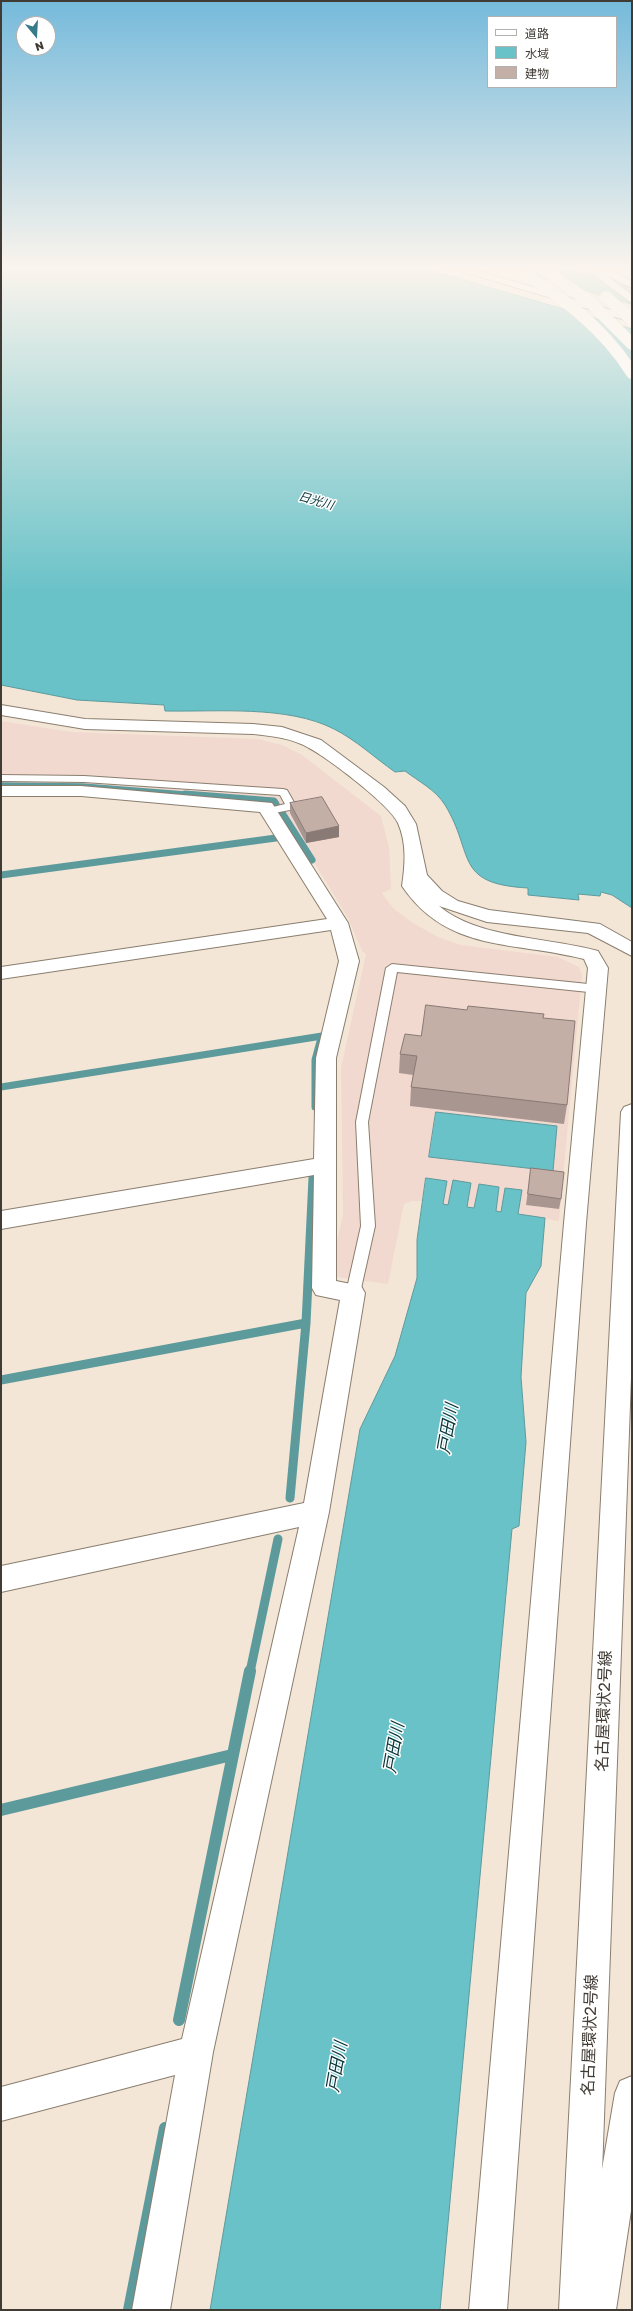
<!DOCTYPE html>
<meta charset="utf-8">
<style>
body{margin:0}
#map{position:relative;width:633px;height:2311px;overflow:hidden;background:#f4e6d6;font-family:"Golos Text","Noto Sans JP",sans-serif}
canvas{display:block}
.frame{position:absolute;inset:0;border:2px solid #413b35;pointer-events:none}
.legend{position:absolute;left:487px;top:16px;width:130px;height:72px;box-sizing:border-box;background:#fff;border:1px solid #b3b1ae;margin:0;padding:5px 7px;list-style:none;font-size:12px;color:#413b35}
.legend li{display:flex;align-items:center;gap:8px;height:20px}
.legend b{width:20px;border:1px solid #b3b1ae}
.north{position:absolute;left:16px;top:16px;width:40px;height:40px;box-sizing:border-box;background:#fff;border:1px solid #b3b1ae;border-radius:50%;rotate:162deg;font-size:11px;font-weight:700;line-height:16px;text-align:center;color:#413b35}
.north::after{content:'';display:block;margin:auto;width:14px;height:18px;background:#367b89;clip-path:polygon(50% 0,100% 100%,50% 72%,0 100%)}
</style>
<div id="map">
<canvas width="633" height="2311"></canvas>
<div class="frame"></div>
<ul class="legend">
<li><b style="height:5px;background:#fff"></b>道路</li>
<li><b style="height:11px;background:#69c2c8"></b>水域</li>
<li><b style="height:11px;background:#c4afa7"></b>建物</li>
</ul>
<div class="north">N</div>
</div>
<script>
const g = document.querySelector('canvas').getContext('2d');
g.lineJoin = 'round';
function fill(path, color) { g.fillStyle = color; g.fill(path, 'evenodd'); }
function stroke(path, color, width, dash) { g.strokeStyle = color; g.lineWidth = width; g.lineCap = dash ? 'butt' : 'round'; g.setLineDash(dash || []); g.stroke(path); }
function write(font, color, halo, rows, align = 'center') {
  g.font = font + ' "Golos Text","Noto Sans JP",sans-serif'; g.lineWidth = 3; g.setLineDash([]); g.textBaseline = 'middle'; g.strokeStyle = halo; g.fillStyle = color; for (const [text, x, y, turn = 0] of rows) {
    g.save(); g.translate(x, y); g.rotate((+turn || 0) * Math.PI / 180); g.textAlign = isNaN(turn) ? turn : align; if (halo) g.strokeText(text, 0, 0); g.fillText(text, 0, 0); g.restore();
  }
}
fill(new Path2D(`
 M1 721 72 732 258 739 282 745 302 755 381 816 389 847 391 889 382 893 393 908 413 923 438 937 461 945 558 957 579 967 582 975 559 1221 518 1214 521 1190 501 1212 496 1211 499 1187 479 1184 474 1208 467 1207 471 1183 448 1205 443 1204 426 1178 422 1201H412L404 1204 388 1284 329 1276 343 1215 341 1068 366 954 362 951 348 918 276 800 83 784H1Z`), '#f2d9d0');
const water = new Path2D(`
 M1 270H430L632 329V908L612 895 601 892 600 896 578 894 579 900 528 895V888C453 884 475 854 445 805 436 790 418 781 405 771L395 772C375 758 356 740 334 729 287 705 217 712 165 711L164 705 77 700 1 685Z
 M514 270H573L632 288V304Z
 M436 1112 557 1126 553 1171 429 1157Z
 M426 1178 447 1181 443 1204 448 1205 453 1180 471 1183 467 1207 474 1208 479 1184 499 1187 496 1211 501 1212 505 1188 522 1190 518 1214 545 1218 541 1266 526 1293 521 1377 526 1442 519 1526 512 1529 440 2310H210L360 1429 395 1356 417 1278V1240Z`);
fill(water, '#69c2c8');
stroke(water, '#5d9a9c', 1);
stroke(new Path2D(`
 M1 785 82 786 197 795`), '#5d9a9c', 5.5);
stroke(new Path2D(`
 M185 794 274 801 276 804
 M282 813 312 860
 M1 875 276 838
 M1 1087 322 1036
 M315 1107V1060L321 1038`), '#5d9a9c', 7);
stroke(new Path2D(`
 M1 1380 306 1323
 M290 1498 306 1323 313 1178
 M250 1672 278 1539`), '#5d9a9c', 9);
stroke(new Path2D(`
 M1 1810 232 1755
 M179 2020 250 1671
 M129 2310 165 2128`), '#5d9a9c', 12);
const service = new Path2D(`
 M1 775 84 776 283 789 287 790 295 804 290 810 269 814 264 811 265 809 285 804 280 795 84 782 1 781Z
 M392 964 598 985 604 989 598 993 397 972 368 1122 375 1226 360 1293 358 1297 353 1299 348 1297 346 1293 361 1226 356 1122 386 968Z`);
const minor = new Path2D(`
 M457 270H475L632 316V322Z
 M596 270H610L632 281V288Z
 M1 705 85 719 253 724 282 727 321 740 384 787 405 806 416 824 427 875 442 891 458 901 489 910 600 924 632 942V956L588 933 487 922 439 906C478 939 549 937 598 951L608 968 586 1223 507 2310H469L564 1223 588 968 584 959C515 941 447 953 402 886 405 866 407 843 398 823 390 805 328 758 309 748 292 738 272 736 253 734L85 729 1 715Z
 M1 786H81L272 803 348 923 359 961 336 1058V1281L361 1286 365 1293 329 1512 213 2052 170 2310H132L175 2075 1 2121V2087L182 2039 299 1527 1 1592V1566L304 1503 340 1300 316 1295 312 1288 314 1175 1 1229V1211L314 1159 316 1058 339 961 331 930 1 979V967L327 919 260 812 81 796H1Z`);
const trunk = new Path2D(`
 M587 270H599L632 295V303Z
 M632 1104V1350L597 2310H559L621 1112 624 1107Z`);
const motorway = new Path2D(`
 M632 2076V2204L616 2310H578L615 2093 620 2081Z`);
stroke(service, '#8a7e6f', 2);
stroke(minor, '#8a7e6f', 2);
stroke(trunk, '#8a7e6f', 2);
stroke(motorway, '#8a7e6f', 2);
fill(service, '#fff');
fill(minor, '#fff');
fill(trunk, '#fff');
fill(motorway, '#fff');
const trunkBridge = new Path2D(`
 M519 270C563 298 604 328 632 373`);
const motorwayBridge = new Path2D(`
 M544 270 590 302 632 344
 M606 297 632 320`);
stroke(trunkBridge, '#8a7e6f', 12, []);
stroke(motorwayBridge, '#8a7e6f', 12, []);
stroke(trunkBridge, '#fff', 12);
stroke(motorwayBridge, '#fff', 12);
fill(new Path2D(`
 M290 803 339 826V837L306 843 290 813Z
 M543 1018 567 1105 564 1124 410 1106 411 1087 413 1075 399 1073 400 1054 421 1036Z
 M531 1168 561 1199 559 1209 526 1205Z`), '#a99690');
fill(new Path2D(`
 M339 826V837L306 843V833Z`), '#897a75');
const building = new Path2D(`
 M322 797 339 826 306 833 290 803Z
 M426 1005 467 1010 468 1006 544 1014 543 1018 575 1021 567 1105 411 1087 417 1056 400 1054 405 1034 421 1036Z
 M531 1168 564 1172 561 1199 528 1194Z`);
fill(building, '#c4afa7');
stroke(building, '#897a75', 1);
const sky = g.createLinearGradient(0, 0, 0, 594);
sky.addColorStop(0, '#75badb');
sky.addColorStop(0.45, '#faf4ed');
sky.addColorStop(1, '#faf4ed00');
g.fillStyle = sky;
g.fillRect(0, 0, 633, 594);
write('italic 12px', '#0a3639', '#fff', [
 ["日光川",316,501,16]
]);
write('16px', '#413b35', '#fff', [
 ["名古屋環状2号線",604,1711,-88],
 ["名古屋環状2号線",590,2035,-88]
]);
write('italic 17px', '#0a3639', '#fff', [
 ["戸田川",448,1429,-80],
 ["戸田川",394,1748,-80],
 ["戸田川",337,2067,-80]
]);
</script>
